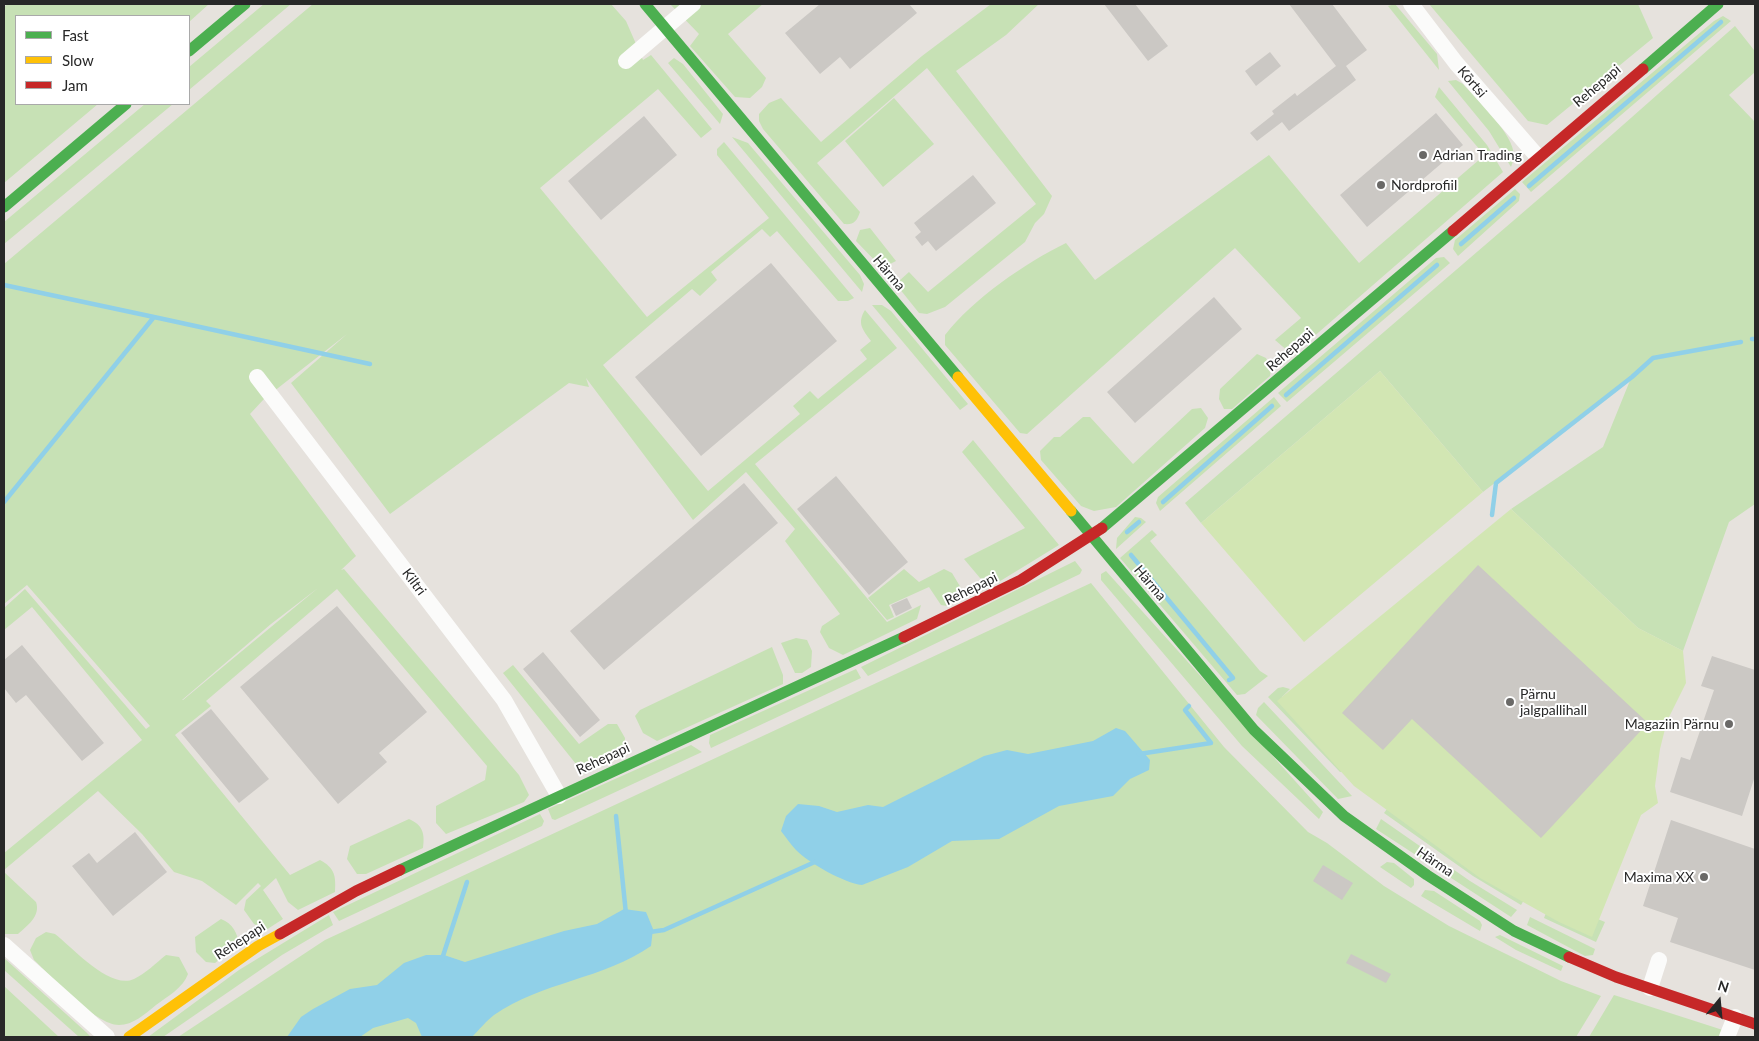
<!DOCTYPE html>
<meta charset="utf-8">
<style>
body{margin:0}
#map{position:relative;width:1759px;height:1041px;overflow:hidden;background:#e6e2dd;font-family:Lato,sans-serif}
canvas{display:block}
.frame{position:absolute;inset:0;border:5px solid #282828;pointer-events:none}
.legend{position:absolute;left:15px;top:15px;width:175px;height:90px;box-sizing:border-box;background:#fff;border:1px solid #a9a9a9;margin:0;padding:6px 9px;list-style:none;font-size:15px;color:#282828}
.legend li{display:flex;align-items:center;gap:10px;height:25px}
.legend b{width:25px;border:1px solid #a9a9a9}
.north{position:absolute;left:1694px;top:976px;width:50px;height:50px;-webkit-text-stroke:4px #fff;paint-order:stroke;rotate:17deg;font-size:14px;font-weight:700;line-height:20px;text-align:center;color:#282828}
.north::after{content:'';display:block;margin:auto;width:18px;height:22px;background:#282828;clip-path:polygon(50% 0,100% 100%,50% 72%,0 100%)}
</style>
<div id="map">
<canvas width="1759" height="1041"></canvas>
<div class="frame"></div>
<ul class="legend">
<li><b style="height:6px;background:#4caf50"></b>Fast</li>
<li><b style="height:6px;background:#ffc107"></b>Slow</li>
<li><b style="height:6px;background:#c62828"></b>Jam</li>
</ul>
<div class="north">N</div>
</div>
<script>
const g = document.querySelector('canvas').getContext('2d');
g.lineJoin = 'round';
function fill(path, color) { g.fillStyle = color; g.fill(path, 'evenodd'); }
function stroke(path, color, width, dash) { g.strokeStyle = color; g.lineWidth = width; g.lineCap = dash ? 'butt' : 'round'; g.setLineDash(dash || []); g.stroke(path); }
function write(font, color, halo, rows, align = 'center') {
  g.font = font + ' Lato,sans-serif'; g.lineWidth = 4; g.setLineDash([]); g.textBaseline = 'middle'; g.strokeStyle = halo; g.fillStyle = color; for (const [text, x, y, turn = 0] of rows) {
    g.save(); g.translate(x, y); g.rotate((+turn || 0) * Math.PI / 180); g.textAlign = isNaN(turn) ? turn : align; if (halo) g.strokeText(text, 0, 0); g.fillText(text, 0, 0); g.restore();
  }
}
fill(new Path2D(`
 M8 4H209L189 22V16H16V104H98L4 183V7Z
 M264 4H291L189 90V67Z
 M313 4H611L626 21 643 60 651 55 712 129 701 138 658 89 540 188 647 317 769 218 717 155V149L724 142 854 298 848 301H838L777 231 770 237 762 229 711 272 717 280 700 296 692 289 603 365 708 491 800 414 793 406 810 391 818 399 867 359 860 350 871 341C862 329 857 323 865 310L897 348 755 464 887 622 921 605 917 619 843 655 829 648 820 632 822 626 840 614 785 541 795 529 746 472 693 520 586 378 589 387 569 383 390 514 291 383 347 334 264 399 250 414 356 556 341 570 344 569 519 775 529 795 524 802 446 834 436 823V806L485 780 487 766 337 589 206 701 211 706 175 735 290 875 320 860C335 868 336 876 335 892L298 910 288 902 276 878 263 890 283 919 266 930 254 924 244 910 246 900 261 886 258 883 236 905 202 881 174 872 142 834 98 791 4 870V853L142 740 32 607 4 630V608L25 589 146 729 150 726 27 585 4 604V264ZM318 588 183 700H182L271 624Z
 M670 4H763L728 34 766 78 762 87 750 98 735 97 690 46 699 34Z
 M991 4H1039L1006 35 956 71 1052 196 1044 214 1035 223 1025 242 945 307 927 314 919 313 899 288V281L909 272 928 292 1036 204 927 68 817 163 860 212C857 221 854 225 844 224L763 129 759 121V114L769 103 781 98 821 142 922 56Z
 M1395 4 1437 54 1439 70 1388 6Z
 M1429 4H1638L1653 38 1547 125 1528 121Z
 M1723 16 1731 21 1531 192 1522 182 1714 21Z
 M1735 26 1754 50V73L1729 95 1755 122V504L1729 522 1683 651 1638 628 1511 509 1603 447 1631 378 1483 492 1380 371 1201 523 1185 503 1563 178Z
 M674 58 683 64 723 114 720 124 668 63Z
 M1456 80 1463 84C1477 100 1514 134 1514 156 1514 159 1512 164 1511 167L1489 131 1448 81Z
 M1439 87 1487 145 1503 172 1296 352H1289L1275 340 1301 318 1235 248 1027 434 1020 433 945 345V335C973 299 1025 263 1066 243L1095 280 1269 155 1359 263 1480 159V150L1435 97Z
 M894 98 934 144 883 187 845 141Z
 M145 104H173L4 244V222Z
 M732 137 748 143 860 275 864 284 862 292Z
 M1515 189 1520 194 1519 201 1458 256 1453 249 1455 240Z
 M870 228 896 261 882 268 856 241 860 230Z
 M1444 257 1450 263 1287 402 1278 393 1436 258Z
 M872 305H882L891 311 968 404 960 410Z
 M1257 354 1266 358 1271 368 1270 376 1232 409H1224L1219 399 1220 389Z
 M1274 397 1281 406 1160 511 1156 503 1158 497Z
 M1201 408 1208 418 1205 428 1116 507 1094 511 1081 506 1041 460 1040 451 1054 437H1060L1083 417H1090L1133 464 1192 409Z
 M973 440 1059 545 997 583 980 578 964 559 1025 528 962 452Z
 M1135 517 1141 518 1146 522 1116 549 1117 538Z
 M1152 530 1157 535 1150 541 1260 671 1268 676 1245 694 1237 695 1120 558Z
 M1075 561 1082 570 1080 574 868 676 861 667Z
 M904 569 919 582 944 569 952 573 961 588 958 601 947 606 941 605 929 587 889 605 894 617 887 620 868 598Z
 M1106 571 1323 812 1319 819 1242 746 1101 580V574Z
 M1091 583 1224 747 1308 832 1327 843 1384 886 1449 926 1561 981 1601 996 1576 1037H178L325 940Z
 M796 638 807 640 812 651 811 667 802 673H795L781 643Z
 M772 647 783 675V684L657 741 643 733 635 716 640 710Z
 M513 665 579 744 608 724H617L625 738 624 751 614 760 584 774 503 673Z
 M856 669 861 678 711 748 709 743 710 735Z
 M1283 687 1290 689 1282 697 1312 731 1361 769 1340 772 1268 697 1278 688Z
 M1264 702 1352 796 1338 799 1256 715 1258 708Z
 M691 745 702 752 555 820 552 819 548 809Z
 M1396 797 1527 895 1521 905 1473 876 1384 813Z
 M540 814 544 821 542 826 339 921 333 912Z
 M409 819C423 825 425 834 423 848L366 874H357L347 859 350 846Z
 M1381 819 1470 881 1517 910 1511 917 1376 829Z
 M1387 862 1394 863 1414 879V885L1411 888 1380 867Z
 M4 872 36 902C41 916 27 926 18 934H4Z
 M1425 890 1434 891 1480 921 1482 925 1480 931 1421 896Z
 M1551 900 1605 922 1596 942 1544 918Z
 M329 915 333 925 282 955 163 1037H148L239 970Z
 M1530 917 1595 949 1593 955 1585 956 1527 925Z
 M221 919C233 924 237 932 239 944L215 963 206 962 196 952 195 937Z
 M46 932 55 934C73 948 110 990 134 979 145 974 156 963 166 955L179 957 188 974C183 988 168 996 156 1005 145 1014 133 1025 119 1025 95 1025 51 976 34 960L30 950 36 938Z
 M1500 935 1563 966 1561 971 1516 950 1495 937Z
 M4 958 86 1032 91 1037H79L4 970Z
 M4 986 59 1037H4Z
 M1614 995 1729 1032 1727 1037H1589Z`), '#c7e1b5');
fill(new Path2D(`
 M1380 371 1483 492 1304 642 1201 523Z
 M1511 509 1638 628 1683 651 1686 683 1667 721 1660 749 1655 786 1658 803 1641 815 1592 937 1559 922 1480 878 1354 786 1277 701Z`), '#d2e6b3');
fill(new Path2D(`
 M1116 728 1125 731 1150 760 1149 770 1130 779 1113 796 1059 806 999 839 952 841 908 867 862 885C844 883 809 863 796 850 790 844 786 837 781 831L786 816 798 804 819 806 837 812 868 805 883 807 984 756 1007 750 1028 754 1093 741Z
 M624 909 646 912 653 929 651 946C604 979 541 982 494 1015 486 1021 479 1030 472 1037H422L416 1023 408 1018 373 1028 360 1037H287L301 1017 313 1009 350 989 377 985 404 963 426 955H444L465 962 564 931 597 924Z`), '#90d0e8');
stroke(new Path2D(`
 M1529 186 1721 22
 M1461 244 1514 198
 M4 285 154 317
 M1752 339H1755
 M1286 395 1437 265
 M4 502 154 317 370 364
 M1163 502 1272 406
 M1492 515 1496 483 1632 377 1653 358 1741 342
 M1127 532 1139 522
 M1131 555 1233 678 1229 680
 M1139 754 1211 743 1185 710 1189 706
 M616 816 626 914
 M650 932 664 930 817 861
 M442 959 467 882`), '#90d0e8', 4.5);
fill(new Path2D(`
 M820 4H909L917 13 850 69 840 57 820 74 785 33Z
 M1104 4H1135L1168 46 1148 61Z
 M1289 4H1332L1367 50 1346 66 1356 80 1289 131 1282 122 1257 141 1250 133 1274 114 1272 111 1295 93 1297 96 1336 66Z
 M1270 52 1281 66 1256 86 1245 71Z
 M1436 113 1463 145 1367 227 1340 195Z
 M644 116 677 155 601 220 568 181Z
 M973 175 996 203 936 251 928 241 922 246 915 237 921 232 914 223Z
 M771 263 837 341 701 456 635 377Z
 M1214 297 1242 329 1135 423 1107 392Z
 M836 476 908 562 869 595 797 509Z
 M744 483 778 523 604 670 570 631Z
 M1478 565 1648 723 1541 838 1412 719 1383 750 1342 713Z
 M907 598 912 608 896 616 891 605Z
 M337 606 427 712 379 753 387 762 338 804 240 687Z
 M22 645 104 743 82 761 26 695 16 703 4 688V660Z
 M543 652 600 720 580 737 523 669Z
 M1712 656 1755 670V776L1742 816 1670 792 1681 757 1690 760 1714 690 1701 686Z
 M211 709 269 779 239 803 181 733Z
 M1671 820 1755 849V970L1670 942 1678 918 1643 906Z
 M135 832 167 872 113 916 72 866 89 853 97 863Z
 M1323 865 1353 883 1342 900 1313 881Z
 M1351 954 1391 974 1386 983 1346 963Z`), '#cbc8c4');
stroke(new Path2D(`
 M1411 4 1456 63 1537 156
 M626 61 693 4
 M257 377 504 700 559 796
 M4 945 107 1037
 M1650 988 1659 960
 M1727 1037 1735 1017`), '#fbfbfa', 16);
stroke(new Path2D(`
 M645 4 958 377
 M189 51 245 4
 M1643 69 1718 4
 M4 207 126 104
 M1071 511 1254 730 1344 816 1427 875 1514 931 1569 957
 M1102 528 1453 231
 M400 870 904 637`), '#4caf50', 11);
stroke(new Path2D(`
 M958 377 1071 511
 M129 1037 258 946 280 934`), '#ffc107', 11);
stroke(new Path2D(`
 M1453 231 1643 69
 M904 637 1021 580 1102 528
 M280 934 356 891 400 870
 M1569 957 1616 977 1755 1024`), '#c62828', 11);
for (const [x, y, r, color] of [
 [1423,155,5,"#6a6967"],
 [1381,185,5,"#6a6967"],
 [1510,702,5,"#6a6967"],
 [1729,724,5,"#6a6967"],
 [1704,877,5,"#6a6967"]
]) { const dot = new Path2D(); dot.arc(x, y, r, 0, 2 * Math.PI); g.fillStyle = color; g.fill(dot); stroke(dot, '#fff', 2); }
write('14px', '#282828', '#fff', [
 ["Kõrtsi",1472,82,49],
 ["Rehepapi",1597,86,-40],
 ["Härma",889,273,50],
 ["Rehepapi",1290,350,-41],
 ["Kiltri",414,582,53],
 ["Härma",1150,583,50],
 ["Rehepapi",971,589,-26],
 ["Rehepapi",603,759,-25],
 ["Härma",1435,862,34],
 ["Rehepapi",240,941,-33]
]);
write('14px', '#282828', '#fff', [
 ["Adrian Trading",1433,155],
 ["Nordprofiil",1391,185],
 ["Pärnu",1520,694],
 ["jalgpallihall",1520,710],
 ["Magaziin Pärnu",1719,724,"right"],
 ["Maxima XX",1694,877,"right"]
], 'left');
</script>
